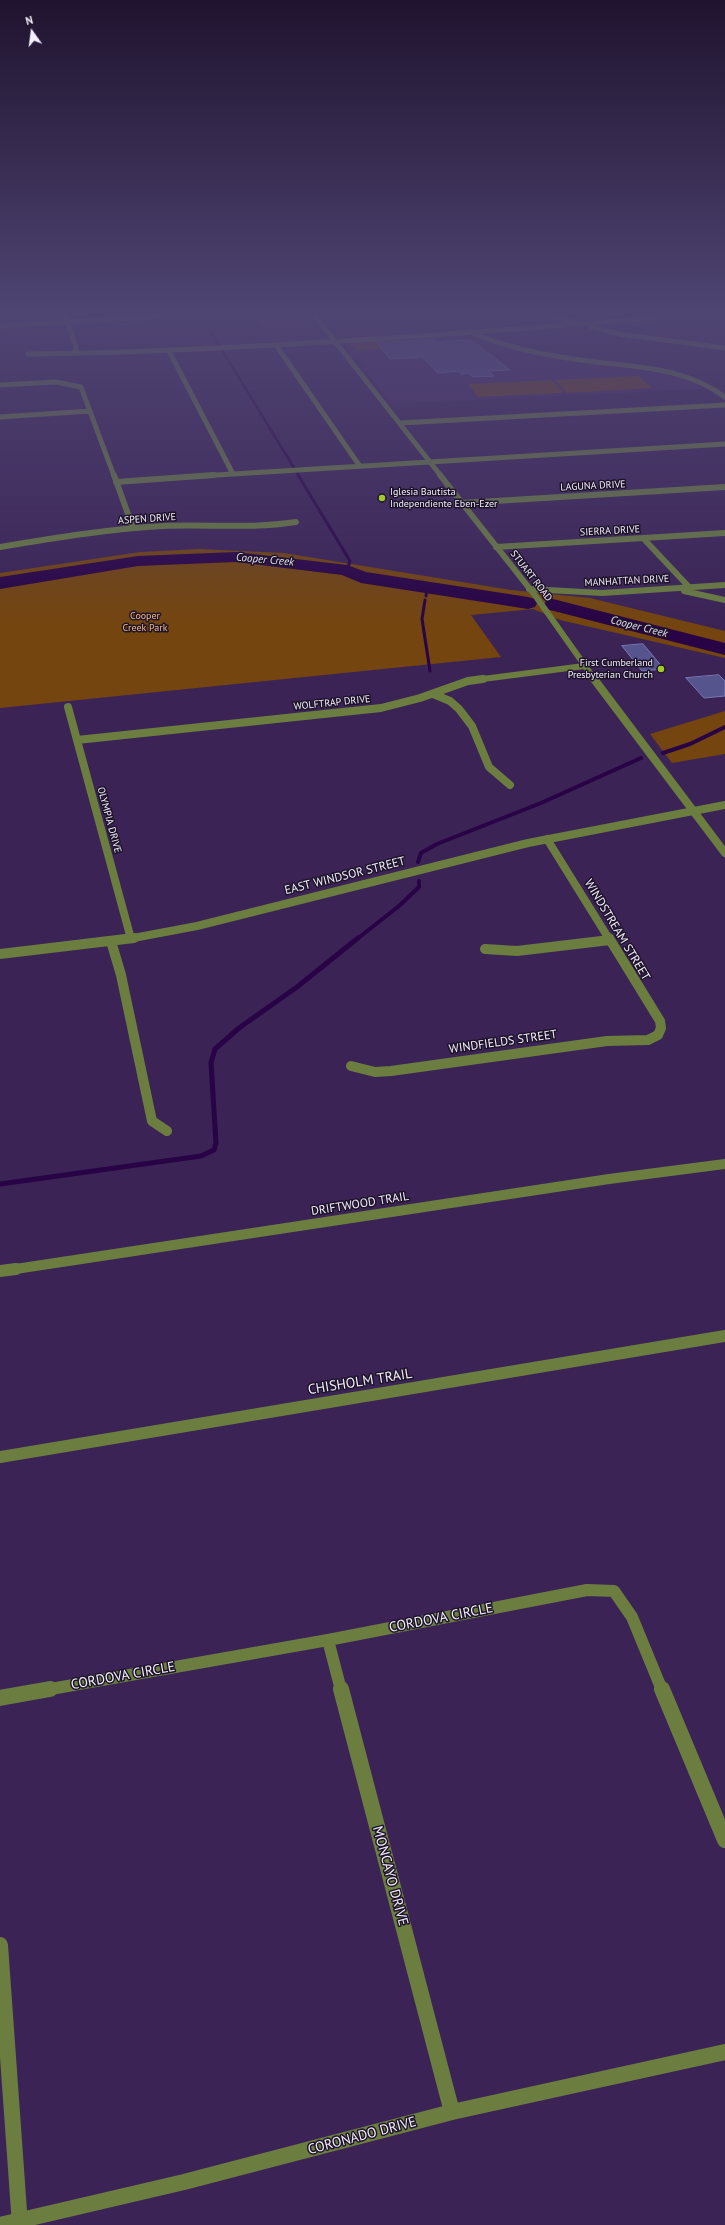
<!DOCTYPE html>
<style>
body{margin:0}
#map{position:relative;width:725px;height:2225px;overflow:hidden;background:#3b2356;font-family:"PT Sans",sans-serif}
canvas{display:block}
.north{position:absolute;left:12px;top:12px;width:40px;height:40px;-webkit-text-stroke:3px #1e142a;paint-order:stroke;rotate:346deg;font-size:11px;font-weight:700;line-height:16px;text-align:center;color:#f3eefb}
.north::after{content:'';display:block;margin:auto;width:14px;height:18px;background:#f3eefb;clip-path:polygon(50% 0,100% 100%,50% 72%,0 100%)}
</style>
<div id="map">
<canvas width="725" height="2225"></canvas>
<div class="north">N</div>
</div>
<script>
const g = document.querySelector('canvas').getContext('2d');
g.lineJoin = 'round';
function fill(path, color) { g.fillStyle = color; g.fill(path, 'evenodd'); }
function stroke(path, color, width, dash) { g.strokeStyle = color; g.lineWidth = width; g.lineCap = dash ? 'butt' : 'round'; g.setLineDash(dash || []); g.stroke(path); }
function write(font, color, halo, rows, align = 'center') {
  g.font = font + ' "PT Sans",sans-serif'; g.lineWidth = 3; g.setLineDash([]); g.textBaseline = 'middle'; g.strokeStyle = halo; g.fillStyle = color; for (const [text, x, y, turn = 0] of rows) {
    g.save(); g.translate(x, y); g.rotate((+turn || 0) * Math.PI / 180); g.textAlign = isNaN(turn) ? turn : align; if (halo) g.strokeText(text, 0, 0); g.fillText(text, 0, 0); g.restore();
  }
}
fill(new Path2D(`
 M254 316H307L315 327 264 329Z
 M465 335 512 349 673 376 697 384 703 389 392 404 344 343Z`), '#452963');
fill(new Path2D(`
 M377 342 382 349 357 351 350 344Z
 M639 376 652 388 567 393 555 380Z
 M552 380 564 393 478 397 468 384Z
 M199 549 284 553 511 590 590 598 725 631V658L560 620 533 609 471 615 501 657 0 708V573L140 552Z
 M725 711V754L672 763 650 734Z`), '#74450e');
stroke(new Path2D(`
 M211 332 299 476`), '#280345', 2.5);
stroke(new Path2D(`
 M298 475 350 561 347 570
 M426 596 427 587
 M425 600 422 619 430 671`), '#280345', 3);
stroke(new Path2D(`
 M663 753 690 744 725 727
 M418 862 421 853 437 844 541 803 641 758
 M357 939 399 906 419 887V881`), '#280345', 4);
stroke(new Path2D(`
 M0 1184 201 1156 214 1150 216 1143 211 1063 215 1049 239 1028 297 987 358 938`), '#280345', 5);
fill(new Path2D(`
 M236 552 347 565 366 572 528 597 535 599 537 603 535 607 528 609 361 583 342 575 236 562 138 566 0 589V577L138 556Z
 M553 599 725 643V655L546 609 544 605 546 601Z`), '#280345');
const building = new Path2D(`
 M422 340H435L437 342 466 340 474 342 510 370 488 371 494 376 473 377 468 373 461 374 459 371 438 373 422 357 390 359 377 343Z
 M643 644 664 669 642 671 622 646Z
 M719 675 725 681V696L704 698 686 678Z`);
fill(building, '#55548d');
stroke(building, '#7978b4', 1);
stroke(new Path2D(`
 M65 316 76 347 75 353
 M315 316 441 476
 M553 316 575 323
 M0 326 163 316
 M591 327 619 334 725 348
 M475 334C511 349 549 356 588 361 635 367 685 367 725 397
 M276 345 359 465
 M169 351 233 474
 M28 354C144 353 260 346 376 339 473 332 571 326 668 316
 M0 385 56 382 81 387 114 476
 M0 417 90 411
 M400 423 725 405
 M200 476 725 444`), '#6b7e40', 5);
stroke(new Path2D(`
 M114 475 133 528
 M440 475 537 598 595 680
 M116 482 214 475
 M462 503 725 487
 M643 538 689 587
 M0 547C54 538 108 529 163 526 207 524 251 529 296 522
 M496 547 725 533
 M529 589 602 593 725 585
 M684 591 725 600
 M475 680 584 666`), '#6b7e40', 6);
stroke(new Path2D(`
 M594 679 725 853
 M433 694 450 701 459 709 472 726 489 767 510 785
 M68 707 131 939
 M77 740 381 708 420 698 468 681 483 679
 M547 839 609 939
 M128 939 197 926 528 843 725 805`), '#6b7e40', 8);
stroke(new Path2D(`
 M111 941 121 975 152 1121 167 1131
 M485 949 517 951 610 940
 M0 954 134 938
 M351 1066 375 1072 391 1071 607 1041 648 1040 658 1035 661 1028 660 1021 609 938
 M9 1270 609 1179 725 1164`), '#6b7e40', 10);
stroke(new Path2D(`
 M0 1271 16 1269
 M0 1457 725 1336
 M328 1640 341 1690
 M45 1690 328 1640 587 1590 614 1591 632 1617 662 1690`), '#6b7e40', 12);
stroke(new Path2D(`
 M341 1689 452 2112
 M662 1689 725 1840
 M0 1698 50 1689
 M0 1945 20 2225
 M0 2225 184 2182 452 2112 725 2052`), '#6b7e40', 16);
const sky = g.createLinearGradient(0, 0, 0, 627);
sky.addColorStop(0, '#20132f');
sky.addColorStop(0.5, '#4f4573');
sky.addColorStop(1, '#4f457300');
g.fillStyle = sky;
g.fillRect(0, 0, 725, 627);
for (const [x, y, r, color] of [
 [382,498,4,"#a1c92a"],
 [661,669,4,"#a1c92a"]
]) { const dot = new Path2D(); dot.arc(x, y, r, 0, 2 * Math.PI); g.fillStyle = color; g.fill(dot); stroke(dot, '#1e142a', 1.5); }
write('10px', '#f3eefb', '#1e142a', [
 ["LAGUNA DRIVE",593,486,-3],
 ["ASPEN DRIVE",147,519,-4],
 ["SIERRA DRIVE",610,531,-3],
 ["STUART ROAD",531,576,52],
 ["MANHATTAN DRIVE",627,581,-3],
 ["WOLFTRAP DRIVE",332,703,-6],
 ["OLYMPIA DRIVE",109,820,75]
]);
write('10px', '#f3eefb', '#1e142a', [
 ["Iglesia Bautista",390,492],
 ["Independiente Eben-Ezer",390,504],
 ["First Cumberland",653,663,"right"],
 ["Presbyterian Church",653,675,"right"]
], 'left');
write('10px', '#f7b980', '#1e142a', [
 ["Cooper",145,616],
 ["Creek Park",145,628]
]);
write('italic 11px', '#e6ddf5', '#1e142a', [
 ["Cooper Creek",265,560,5],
 ["Cooper Creek",639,627,14]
]);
write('12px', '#f3eefb', '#1e142a', [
 ["EAST WINDSOR STREET",345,876,-14],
 ["WINDSTREAM STREET",617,930,59],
 ["WINDFIELDS STREET",503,1042,-8],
 ["DRIFTWOOD TRAIL",360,1204,-9]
]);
write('14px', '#f3eefb', '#1e142a', [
 ["CHISHOLM TRAIL",360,1382,-9],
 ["CORDOVA CIRCLE",441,1618,-11],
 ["CORDOVA CIRCLE",123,1676,-10],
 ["MONCAYO DRIVE",390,1876,75],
 ["CORONADO DRIVE",362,2136,-15]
]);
</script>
